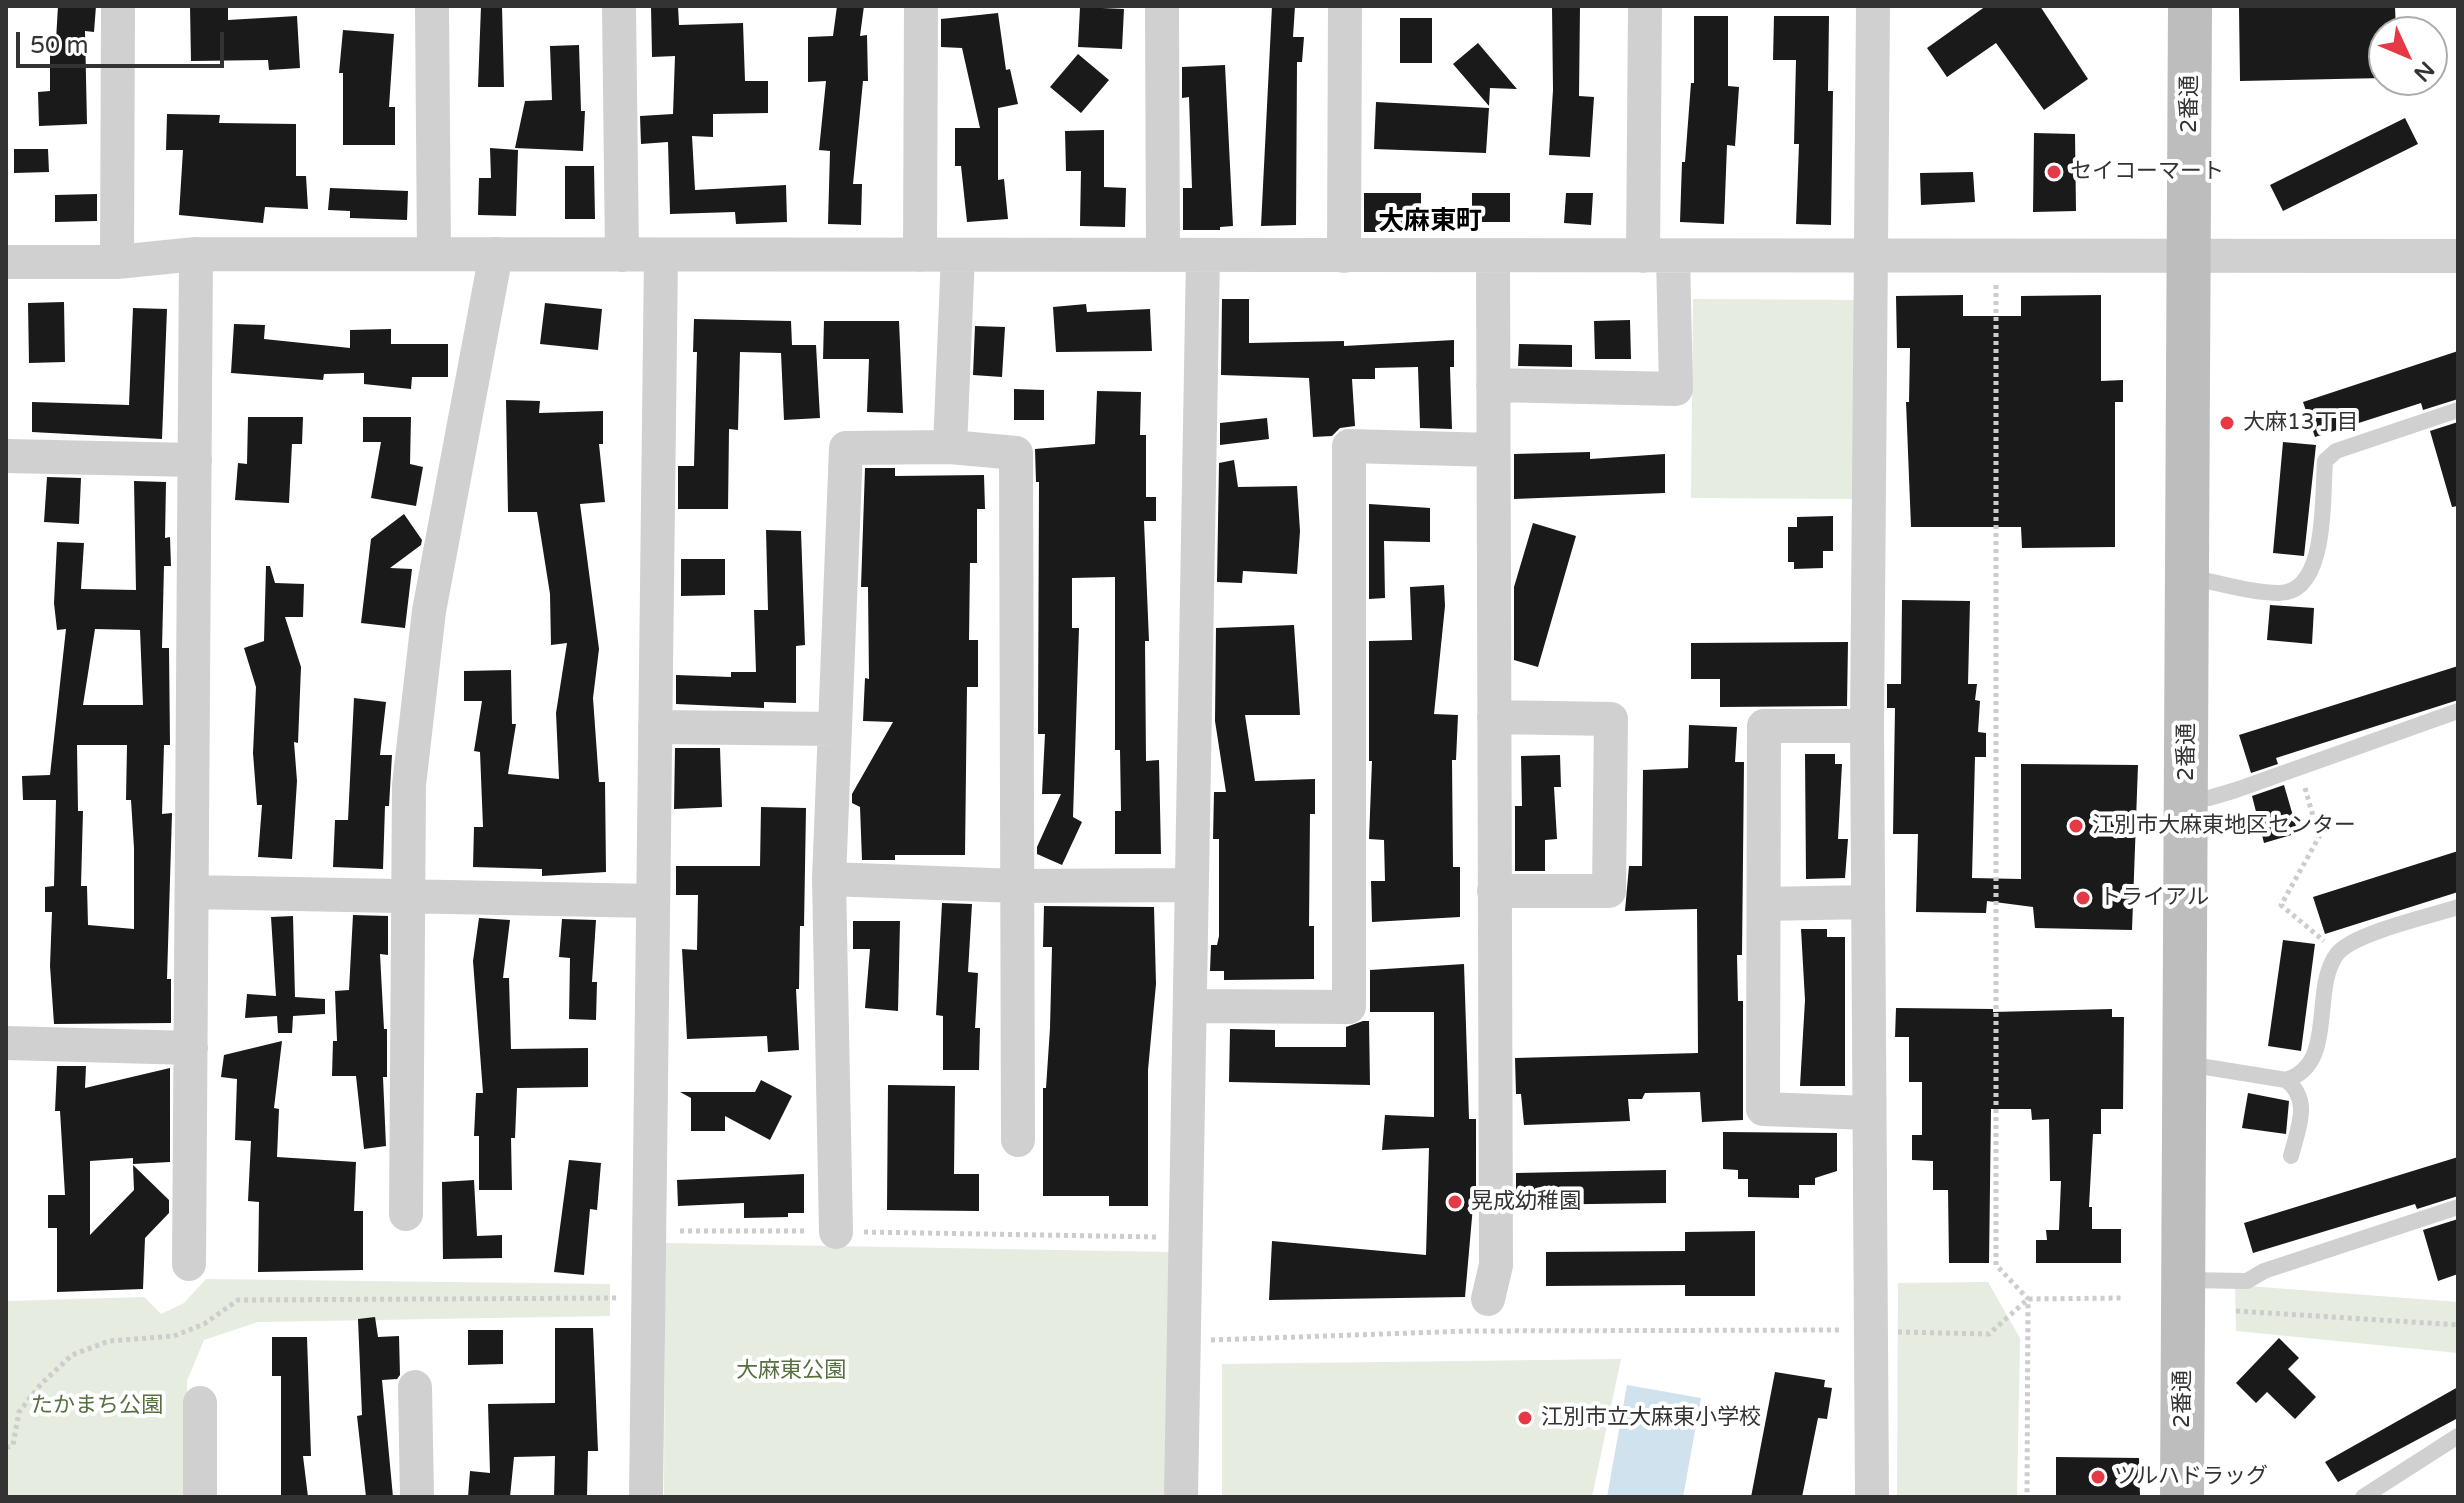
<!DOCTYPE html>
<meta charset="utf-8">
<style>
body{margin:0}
#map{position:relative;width:2464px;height:1503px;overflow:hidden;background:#fff;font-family:"Varela Round",sans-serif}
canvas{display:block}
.frame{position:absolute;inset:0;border:8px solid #333;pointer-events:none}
.north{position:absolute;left:2368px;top:16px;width:80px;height:80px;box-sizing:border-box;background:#fff;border:2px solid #adadad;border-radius:50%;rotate:134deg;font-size:22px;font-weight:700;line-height:32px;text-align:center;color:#333}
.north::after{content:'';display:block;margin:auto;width:28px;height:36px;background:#e63946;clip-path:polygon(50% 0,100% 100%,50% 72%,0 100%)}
.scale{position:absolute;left:16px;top:32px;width:208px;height:36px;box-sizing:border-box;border:4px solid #333;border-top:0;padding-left:10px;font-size:24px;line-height:28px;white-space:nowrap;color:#333;-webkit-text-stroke:6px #fff;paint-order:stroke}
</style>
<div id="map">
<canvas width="2464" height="1503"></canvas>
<div class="frame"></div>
<div class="north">N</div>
<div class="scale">50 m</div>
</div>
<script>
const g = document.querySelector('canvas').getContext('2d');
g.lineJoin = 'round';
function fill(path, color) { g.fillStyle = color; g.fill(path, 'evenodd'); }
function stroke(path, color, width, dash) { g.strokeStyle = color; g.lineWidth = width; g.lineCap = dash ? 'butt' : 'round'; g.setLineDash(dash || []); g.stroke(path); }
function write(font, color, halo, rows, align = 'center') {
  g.font = font + ' "Varela Round","Noto Sans JP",sans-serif'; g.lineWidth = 8; g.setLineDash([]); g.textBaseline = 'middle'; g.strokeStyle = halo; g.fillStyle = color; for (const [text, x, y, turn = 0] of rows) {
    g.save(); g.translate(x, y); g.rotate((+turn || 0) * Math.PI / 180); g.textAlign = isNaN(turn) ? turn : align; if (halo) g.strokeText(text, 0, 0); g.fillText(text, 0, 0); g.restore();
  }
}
fill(new Path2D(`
 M1693 299 1863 300 1861 499 1691 498Z
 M665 1243 1169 1252 1165 1497H664Z
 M206 1279 610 1284V1316L258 1322 204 1340 187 1381 189 1497H6L7 1301 144 1297 161 1314 184 1303Z
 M1988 1282 2020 1338 2017 1497H1897L1898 1283Z
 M2235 1285 2458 1302V1353L2236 1331Z
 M1621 1359 1592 1497H1222V1364Z`), '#e6ecdf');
fill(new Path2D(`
 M1627 1385 1701 1398 1683 1497H1607Z`), '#cfe2ee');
fill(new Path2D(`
 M58 6H96L94 32 85 31 87 124 39 126 38 92 50 91V40H56Z
 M190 6H228V20L297 16 300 68 269 70 268 60 191 61Z
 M481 6H502L504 87H478Z
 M651 6H678L679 25 743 23 745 81H768V113L713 114V137L692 136 695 190 786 185 787 222 736 224 735 212 670 214 668 142 641 144 640 116 673 114 675 56 652 57Z
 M837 6H864L860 36 867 35 868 81H863L853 184H862L861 225 828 224 830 151 819 150 826 81 808 82V37L833 36Z
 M1272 6H1295L1293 37H1304L1302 62H1297L1296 225 1261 226Z
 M1552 6H1580L1579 96 1594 97 1590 157 1549 155 1553 90Z
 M1986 6H2040L2088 79 2044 110 1996 43 1947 77 1927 48Z
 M2395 6 2396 32H2384V78L2240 81 2239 8Z
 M1080 7 1124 9 1122 49 1078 47Z
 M998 13 1006 70 1010 69 1018 104 998 108V180L1004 179 1008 219 967 222 961 166H955V128H980L962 48 941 47V19Z
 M1694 16H1728V86L1739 87 1735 146 1727 145 1724 224 1680 222 1682 162H1685L1691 83H1694Z
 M1774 16H1829L1828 91H1833L1831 225 1796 224 1799 144H1794L1796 60H1773Z
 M1400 18H1432V63H1400Z
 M343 30 394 34 389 107H395V145H343V73H339Z
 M1478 43 1517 89 1490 88 1489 106 1453 64Z
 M579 45 581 111H585L583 151 515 148 525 101 552 100 550 46Z
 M1078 54 1109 80 1081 113 1050 87Z
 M1225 65 1233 226 1220 227V230H1183V188H1192L1189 97 1182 98V67Z
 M1376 102 1489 108 1486 153 1374 149Z
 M167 114 220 115 219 123 296 124V176H306L308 209 265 207 263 223 179 215 183 150H166Z
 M2405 118 2418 144 2283 211 2270 185Z
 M1104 130V187L1126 188 1125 227 1080 226 1081 171H1066L1065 131Z
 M2034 133 2075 134 2076 211 2033 212Z
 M490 148 518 150 516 216 478 215 479 178H491Z
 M14 149H48L49 172 14 173Z
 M565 166H594L595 219H565Z
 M1973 172 1975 202 1921 205 1920 173Z
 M330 188 408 191 407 220 350 218V211L328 210Z
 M1364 193H1421V232H1364Z
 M1472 193H1510V222H1472Z
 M1566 193H1593L1591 225 1564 223Z
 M97 194V221L55 222V195Z
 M1963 295V316H2021V296L2101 295V381L2123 380V402H2115V547L2022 548 2021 527H1911L1906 402H1909L1910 348H1897L1896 296Z
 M1222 299H1249V343L1344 341V346L1454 340V367H1450L1452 429 1420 428 1418 367 1375 368V379H1352L1355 426 1340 428 1332 436 1313 437 1309 378 1221 375Z
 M64 302 65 362 29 363 28 303Z
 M545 303 602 309 598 350 540 344Z
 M1086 304 1087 312 1150 309 1152 351 1056 352 1053 307Z
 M133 308 167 309 162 439 32 432V402L129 405Z
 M694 319 791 321 792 345H816L820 418 784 420 781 353 740 352 738 430 729 429 728 509H678V466H694L697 352H693Z
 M1630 320 1631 359H1595L1594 321Z
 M824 321H899L903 413 867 412 869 359H823Z
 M234 324 265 325 264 339 350 348V330L391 329V344H448V377H412L411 389 364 384V373L324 374 323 380 231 373Z
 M975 326 1005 327 1002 377 973 375Z
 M1519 344 1572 345V367L1518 366Z
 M2458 351V399L2423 410 2421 403 2315 437 2303 402Z
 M1014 389 1044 390V420H1014Z
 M1097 391 1141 392 1140 435H1146V497H1156V521H1144L1149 641H1145L1146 761 1159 760 1161 854H1115V811H1121L1120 750H1115V577L1072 578V628H1079L1073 817 1082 822 1062 865 1037 854V847L1061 794H1042L1045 734H1038L1039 482H1036L1035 449 1095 444Z
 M506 400 540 401 539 413 603 411V444H599L605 502 580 504 599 649 593 698 599 782H605L606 872 542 876V869L473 867 474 827H483L480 752 474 751 482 701H464V671L511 670 512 724H516L508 774 559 779 556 713 567 643 551 645 550 594 537 512H508Z
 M248 417H303L302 444H292L289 503 235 500 238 463 247 464Z
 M363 417H411L410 464 423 467 416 506 371 498 381 442H363Z
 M1267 418 1269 439 1220 445V423Z
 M2458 422V506L2452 507 2430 431Z
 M2283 442 2316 445 2304 556 2273 553Z
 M1590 452V459L1665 454V493L1514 499V454Z
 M1234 460 1238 487 1297 486 1300 531 1297 574 1243 571 1242 583 1217 582 1219 463Z
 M865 468H895V476L984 475 985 509H977V563H970L969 640H978V687H967L965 855H895V860H862L860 807 852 803V794L893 722 863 721 865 678 869 679 868 587H861Z
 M47 477 81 478 79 524 44 522Z
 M134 481 166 482 165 538 170 537 171 566H164L162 648H169L170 745H164L162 814 172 813 167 979H171V1023L54 1024 50 966 52 912H45V887L54 886 56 800H23L22 776 50 775 66 629 57 630 54 603 57 542 84 543 81 589 136 590ZM95 629 140 630 143 705H83ZM77 745H127L126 800H131L134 848V929L88 925 87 886H81L83 811H78Z
 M1369 504 1430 508V542L1384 541 1385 598 1369 599Z
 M404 514 422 540 421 545 390 568 412 569 405 628 361 623 371 539Z
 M1833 516V551H1823V568L1794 569V562H1788V527H1797V517Z
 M1533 523 1576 536 1538 667 1514 660V587Z
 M766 530 801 531 805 645 796 646V703L764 702V708L676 704V675L731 677V672H756L754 610H768Z
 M681 559H725V595L681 596Z
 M266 566H270L275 583 304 584 303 617H285L301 667 298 743 294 742 297 781 292 859 258 857 262 805H257L253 753 256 687 244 648 264 641Z
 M1444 585 1445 606 1434 714 1458 715 1456 760H1452L1453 867H1460V917L1372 922 1371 881H1385L1384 840 1369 839 1372 761H1369V641L1412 640 1410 587Z
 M1902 600 1970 601 1968 684H1977L1975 700 1980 701 1978 732 1986 733V757H1975L1972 878 2021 879V764L2138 765 2132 930 2035 928 2033 907 1987 901 1986 913 1916 912 1918 834H1893L1895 708H1887V684H1901Z
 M2270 605 2314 608 2312 644 2267 640Z
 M1294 625 1300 715H1245L1255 781 1315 779V814H1310L1309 926H1314V979L1224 980V971H1210L1211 945H1217L1219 936V839H1213L1214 792H1226L1215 721 1216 628Z
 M1848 642 1847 706 1720 707V679H1691V643Z
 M2458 666V700L2276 758 2278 764 2251 773 2239 735Z
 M354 698 386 702 380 755H392L389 806H385L383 869 333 867 335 820H348Z
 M1689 725 1737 727 1735 762H1744L1742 955H1737L1738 1001H1743V1120L1702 1122 1700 1092 1645 1093 1642 1099H1628L1630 1121 1524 1125 1521 1094H1516L1515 1058 1698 1053 1697 909 1625 911 1629 866H1642L1643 770 1688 768Z
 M675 748H720L722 807 674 809Z
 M1805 754H1835V764H1842L1838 839H1848L1845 878 1806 879Z
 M1560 755 1561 787H1554L1557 839 1545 840V871H1515V806H1522L1521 756Z
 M2284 785 2298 833 2264 843 2252 796Z
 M761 807 806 808 804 926H800L799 989H796L799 1050 768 1052 767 1036 687 1039 682 949 697 950 698 895H676V866H760Z
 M2458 851V892L2325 934 2313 897Z
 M942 903 972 904 968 972 978 973 975 1028H980L979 1070H943V1016L936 1015Z
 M1044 906 1154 907 1156 984 1148 1070V1206H1109V1196H1043V1088H1046L1050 1028 1052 947H1043Z
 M353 915 388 916V955L380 954 384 1029H387V1077H383L386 1146 364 1149 356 1076H332L333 1041H337L335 991 349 990Z
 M293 916 295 997 325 999V1014L293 1016 292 1033H278L277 1016 245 1018 247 994 276 996 271 917Z
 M479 918 510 920 503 978H509L511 1049 588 1048V1087L517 1088 515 1138H511L512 1190H479V1136H474L476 1093H483L473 961Z
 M562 919 596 920 592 982H597L596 1020 569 1019 570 958 559 957Z
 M853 921H900L898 1011 865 1008 870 949H853Z
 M1801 929H1827V937H1845V1086H1800L1805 1000Z
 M2283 940 2315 944 2301 1051 2268 1046Z
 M1464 964 1469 1119H1476V1206H1473L1465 1297 1269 1300 1272 1241 1426 1255 1429 1148 1382 1150 1385 1115 1434 1117V1012H1370V970Z
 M1896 1008 1993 1009V1012L2112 1009V1017H2124L2123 1109H2101V1134H2093L2089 1207H2092V1229H2121V1263H2036V1240H2047L2046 1230H2059L2061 1181H2050L2049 1119 2032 1120 2031 1109H1991L1989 1263H1949L1948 1190H1933V1161L1912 1160V1135H1922V1082H1909V1037H1895Z
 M1363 1021H1369L1370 1085 1229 1082 1230 1029 1275 1030V1047H1346V1027Z
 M282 1041 274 1108 279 1109 277 1157 356 1162 354 1211H363V1270L258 1272 259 1202 248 1201 251 1141 235 1140 237 1079 221 1077 224 1055Z
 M57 1066H86L85 1088 170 1068V1162L133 1164V1158L90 1161V1235L134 1190 133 1165 169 1200V1213L145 1238 143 1289 57 1292V1228H48V1195H65L60 1111H55Z
 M761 1080 792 1096 770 1140 725 1116V1131H691V1098L680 1092H755Z
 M888 1085 955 1086 954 1174H979V1211L887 1210Z
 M2248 1093 2289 1101 2286 1134 2242 1128Z
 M1723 1132 1837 1133V1171L1815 1178V1185H1799V1198L1748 1197V1179H1738V1170L1723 1169Z
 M2458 1157V1196L2417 1209 2415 1204 2253 1253 2244 1223Z
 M569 1160 601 1163 597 1210 590 1209 584 1275 554 1272Z
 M1666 1170V1203L1516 1205V1173Z
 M804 1174V1213H788V1217L744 1218V1203L678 1206 677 1180Z
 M474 1180 477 1236 502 1235V1258L443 1259 442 1182Z
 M2458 1219V1274L2438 1281 2423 1230Z
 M1755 1231V1296H1685V1285L1546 1286V1252L1685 1251V1232Z
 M375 1317 378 1337 399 1336 400 1375 397 1379 382 1380 393 1497H366L357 1416 362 1415 358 1319Z
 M555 1328H593L598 1451H588L587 1497H554L555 1456 514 1457 510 1497H468L470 1471 490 1473 488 1404 555 1403Z
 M468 1330H503V1364L468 1365Z
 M272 1337H307L311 1456H303L308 1497H281V1376H272Z
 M2279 1338 2299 1358 2288 1369 2316 1397 2295 1419 2267 1392 2256 1403 2236 1383Z
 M1775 1372 1825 1380 1824 1387 1832 1388 1827 1419 1818 1418 1802 1497H1751Z
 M2458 1387V1418L2338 1482 2325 1462Z
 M2056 1457 2139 1458 2140 1497H2056Z`), '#1a1a1a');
stroke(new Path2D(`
 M1996 285V1265L2028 1299 2027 1497
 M2305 788 2319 837 2281 905 2324 941
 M680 1231H806
 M864 1232 1158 1237
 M2236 1311 2458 1325
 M1898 1332 1989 1334 2028 1299 2123 1298
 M1211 1340 1468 1331 1841 1330
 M6 1448 13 1445 19 1412 41 1384 72 1355 109 1341 174 1336 204 1324 238 1300 620 1298`), '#cdcdcd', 5, [4, 4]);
stroke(new Path2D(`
 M2188 577C2217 582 2250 593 2279 593 2328 593 2322 498 2325 461L2336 451 2458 410
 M2186 797 2209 798 2236 790 2458 711
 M2187 1064 2286 1080C2338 1064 2310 990 2337 954 2353 933 2431 916 2458 907
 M2286 1080C2312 1100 2298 1128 2291 1156
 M2184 1280 2247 1281 2264 1271 2458 1207
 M2363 1497 2458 1436`), '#d0d0d0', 16);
stroke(new Path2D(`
 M432 6 434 254
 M619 6 622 255
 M1162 6 1163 255
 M920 255 921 6
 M1344 256 1345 6
 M1643 256 1645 6
 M6 262H117L196 254 2458 256
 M117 262 118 6
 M1493 385 1676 389 1673 256
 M950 447 958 255
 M6 456 195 460
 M1494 717 1611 719 1609 891H1494
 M1867 726H1764L1763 1109 1869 1113
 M655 727 835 729
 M829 879 1017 886 1192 885
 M192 892 653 901
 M1764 904 1868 902
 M1190 1006 1349 1007V446L1493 450
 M6 1043 191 1048
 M406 1214 409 785 429 611 496 254
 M836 1232 829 879 846 448 950 447 1016 453 1018 1140
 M189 1264 196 254
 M1488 1299 1496 1265 1493 256
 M415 1387 417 1497
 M200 1403V1497
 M646 1497 661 255
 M1181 1497 1203 256
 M1872 1497 1867 726 1873 6`), '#d0d0d0', 34);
stroke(new Path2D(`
 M2182 1497 2190 6`), '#bdbdbd', 44);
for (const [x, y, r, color] of [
 [2054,172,8,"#e63946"],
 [2227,423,8,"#e63946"],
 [2076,826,8,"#e63946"],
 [2083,898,8,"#e63946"],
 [1455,1202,8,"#e63946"],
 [1525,1418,8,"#e63946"],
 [2098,1477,8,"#e63946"]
]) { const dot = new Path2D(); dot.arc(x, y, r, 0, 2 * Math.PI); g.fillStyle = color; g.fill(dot); stroke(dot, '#fff', 3); }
write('22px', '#333', '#fff', [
 ["2番通",2190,104,-90],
 ["2番通",2187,752,-90],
 ["2番通",2183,1399,-90]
]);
write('22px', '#333', '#fff', [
 ["セイコーマート",2070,172],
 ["大麻13丁目",2243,423],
 ["江別市大麻東地区センター",2092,826],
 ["トライアル",2099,898],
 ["晃成幼稚園",1471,1202],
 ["江別市立大麻東小学校",1541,1418],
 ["ツルハドラッグ",2114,1477]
], 'left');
write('22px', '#56703f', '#fff', [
 ["大麻東公園",791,1371],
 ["たかまち公園",97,1406]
]);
write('bold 26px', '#000', '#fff', [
 ["大麻東町",1430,222]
]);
</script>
